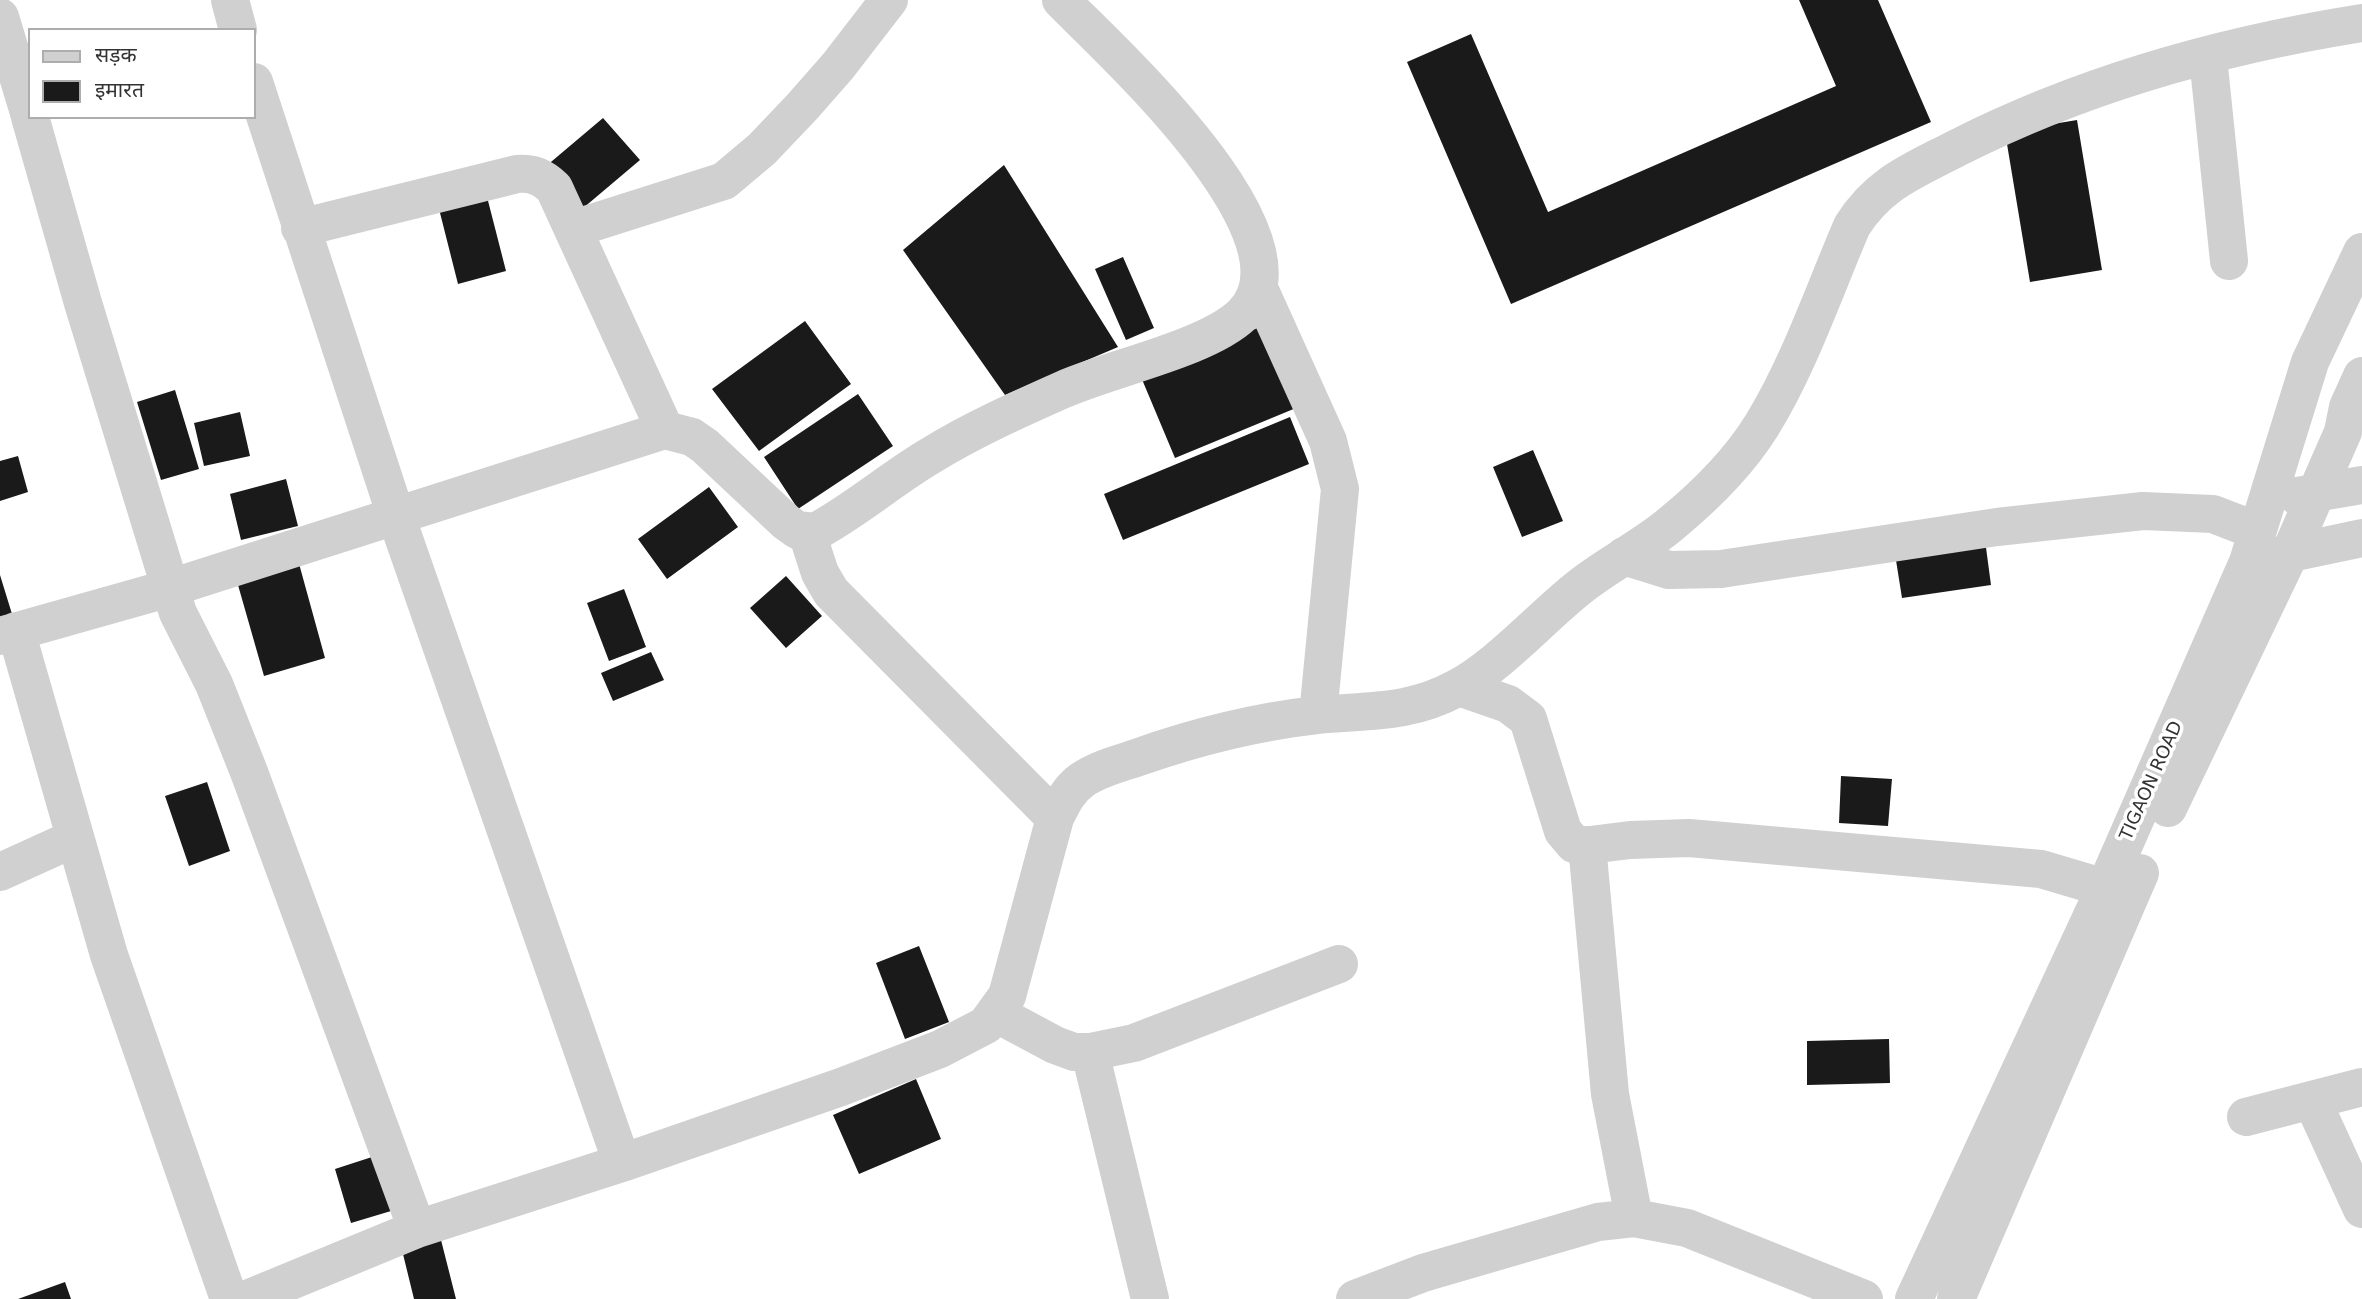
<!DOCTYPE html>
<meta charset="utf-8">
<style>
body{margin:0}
#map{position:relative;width:2362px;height:1299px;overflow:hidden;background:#fff;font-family:"DejaVu Sans","Noto Sans Devanagari",sans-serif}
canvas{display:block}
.legend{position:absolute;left:28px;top:28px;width:228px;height:91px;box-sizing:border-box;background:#fff;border:2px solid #adadad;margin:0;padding:9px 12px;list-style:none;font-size:21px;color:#333}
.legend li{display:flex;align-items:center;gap:14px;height:35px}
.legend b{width:35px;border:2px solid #adadad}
</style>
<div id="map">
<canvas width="2362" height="1299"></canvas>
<ul class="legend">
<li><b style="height:9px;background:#d0d0d0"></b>सड़क</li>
<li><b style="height:19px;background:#1a1a1a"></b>इमारत</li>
</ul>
</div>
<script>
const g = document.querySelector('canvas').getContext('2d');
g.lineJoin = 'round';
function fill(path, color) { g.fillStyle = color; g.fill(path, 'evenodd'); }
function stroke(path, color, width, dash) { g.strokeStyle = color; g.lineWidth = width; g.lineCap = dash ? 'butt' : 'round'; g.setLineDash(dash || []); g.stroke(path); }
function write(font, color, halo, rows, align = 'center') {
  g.font = font + ' "DejaVu Sans",sans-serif'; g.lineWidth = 7; g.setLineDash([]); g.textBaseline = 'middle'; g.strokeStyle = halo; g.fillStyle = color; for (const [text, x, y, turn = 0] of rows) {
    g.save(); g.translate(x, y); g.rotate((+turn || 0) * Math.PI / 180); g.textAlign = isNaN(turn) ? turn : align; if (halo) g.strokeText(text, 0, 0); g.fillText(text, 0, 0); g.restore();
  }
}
fill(new Path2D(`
 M1799 0H1878L1931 122 1511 304 1407 62 1471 34 1548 212 1836 86Z
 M603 118 640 160 582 209 545 167Z
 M2077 120 2102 270 2030 282 2005 132Z
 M1004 165 1118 347 1005 395 903 250Z
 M485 189 506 271 458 284 437 201Z
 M1123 257 1154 328 1126 340 1095 269Z
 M805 321 851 384 759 451 712 389Z
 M1262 326 1296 408 1175 458 1141 377Z
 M175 390 199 469 161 480 137 402Z
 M858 394 893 446 798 509 764 457Z
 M240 412 250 456 204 466 194 423Z
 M1290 417 1309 464 1123 540 1104 494Z
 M1533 450 1563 521 1522 537 1493 467Z
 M18 456 28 492 0 501V461Z
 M286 479 298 526 241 540 230 494Z
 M709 487 738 527 667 579 638 539Z
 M1985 540 1991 585 1902 598 1895 554Z
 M298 560 325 658 264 676 236 578Z
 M0 575 12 614 0 617Z
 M786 576 822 616 786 648 750 608Z
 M624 589 646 647 609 661 587 603Z
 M651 652 664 680 613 701 601 673Z
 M1841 776 1892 779 1888 826 1839 823Z
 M207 782 230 851 189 866 165 796Z
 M919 946 949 1022 905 1039 876 963Z
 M1889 1039 1890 1083 1807 1085V1041Z
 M916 1079 941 1139 859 1174 833 1115Z
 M375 1156 391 1211 351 1223 335 1169Z
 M441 1240 456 1299H414L402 1250Z
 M65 1282 71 1299H18Z`), '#1a1a1a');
stroke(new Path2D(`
 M230 0 238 30
 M0 17 30 116
 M2208 57 2229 261
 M254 82 396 516 622 1163
 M30 117 83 303 178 613 214 684 249 772 417 1229
 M300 228 517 174C534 173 542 177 554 188L665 430
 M573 229 724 181 762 149 802 107 838 66 889 0
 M1258 286 1328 441 1340 489 1318 715
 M2297 496 2362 485
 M807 533 820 573 831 592 1055 818
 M1624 556 1669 570 1721 569 1997 527 2143 511 2213 514 2257 531
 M2272 557 2362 538
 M16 631 109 955 229 1299
 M0 636 170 588 665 430 692 437 705 446 786 522 797 530 815 532C856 510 891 479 930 456 972 430 1017 410 1062 390 1111 368 1206 349 1242 315 1321 240 1111 51 1061 0
 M1459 687 1508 704 1528 719 1563 831 1574 844 1582 846 1630 840 1689 838 2041 869 2105 888
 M2168 808 2290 553 2343 432 2348 407 2362 376
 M1587 845 1610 1094 1634 1218
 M0 872 75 838
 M997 1014 1055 1045 1074 1052H1090L1134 1043 1339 964
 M1090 1052 1150 1299
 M2312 1100 2362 1209
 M2246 1117 2362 1087
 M247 1299 417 1229 622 1163 841 1087 940 1049 986 1025 1007 996 1055 818C1062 804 1068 790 1082 780 1098 769 1118 764 1136 758 1195 737 1255 722 1317 715 1369 710 1409 714 1457 688 1497 667 1540 619 1576 590 1606 565 1643 548 1672 523 1706 495 1739 462 1762 425 1799 365 1824 291 1852 226 1879 183 1913 171 1957 148 2083 84 2223 45 2362 23
 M1355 1299 1423 1273 1598 1222 1634 1218 1687 1228 1864 1299
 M1914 1299 2105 888 2248 562 2310 362 2362 252
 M1956 1299 2140 873`), '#d0d0d0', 38);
write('18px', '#333', '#fff', [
 ["TIGAON ROAD",2152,781,-66]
]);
</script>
